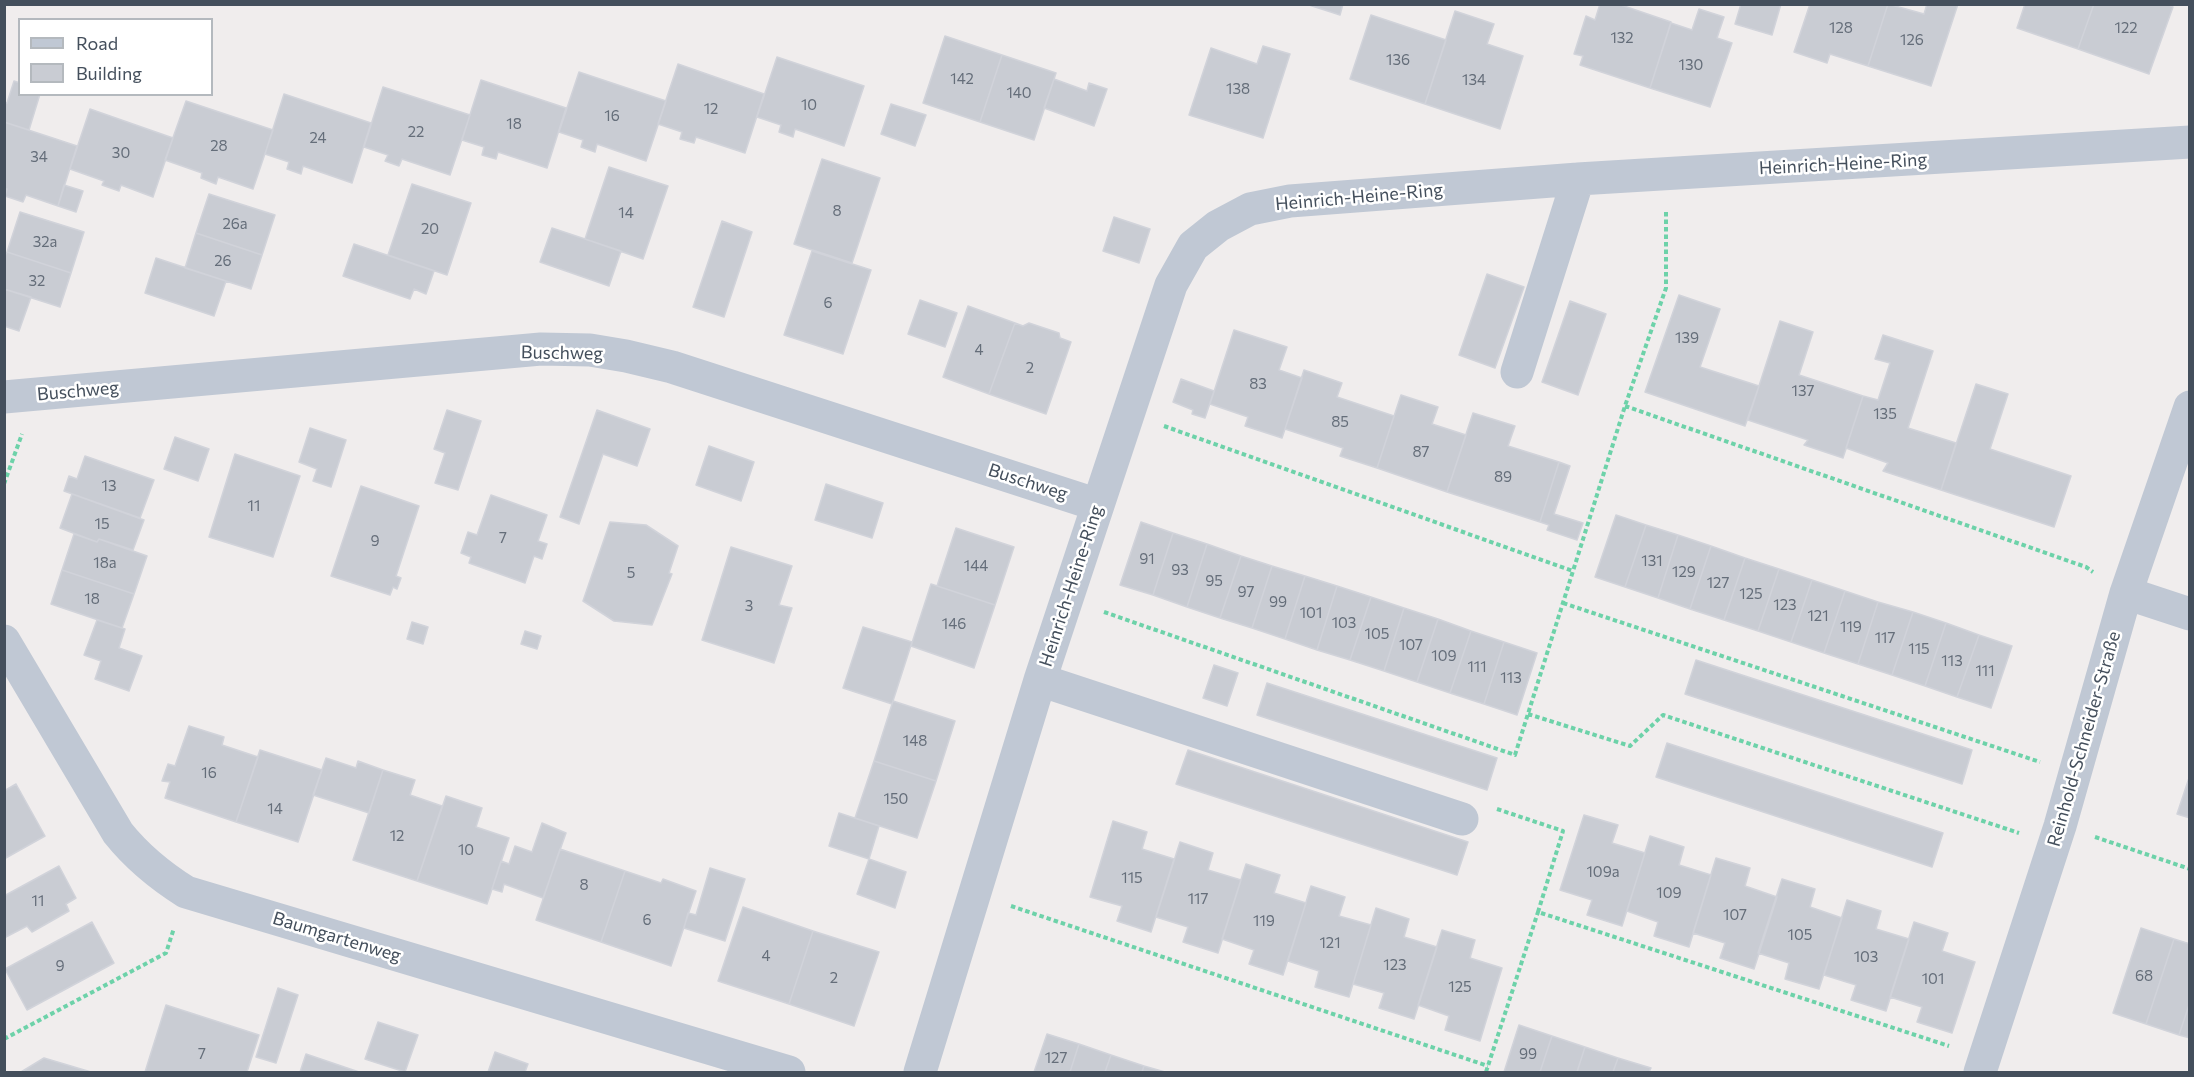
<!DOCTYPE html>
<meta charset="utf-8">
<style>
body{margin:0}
#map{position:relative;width:2194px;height:1077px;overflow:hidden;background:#f0eded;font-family:Commissioner,sans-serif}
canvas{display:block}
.frame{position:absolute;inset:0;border:6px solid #444f5c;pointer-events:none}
.legend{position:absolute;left:18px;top:18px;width:195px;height:78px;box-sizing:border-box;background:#fff;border:2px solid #b4b9be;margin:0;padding:8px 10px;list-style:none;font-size:18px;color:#444f5c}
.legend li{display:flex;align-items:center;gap:12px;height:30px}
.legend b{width:30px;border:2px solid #b4b9be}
</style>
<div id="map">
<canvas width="2194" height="1077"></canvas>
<div class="frame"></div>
<ul class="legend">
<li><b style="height:8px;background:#c0c8d4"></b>Road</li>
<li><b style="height:16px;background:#c9ccd3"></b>Building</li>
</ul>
</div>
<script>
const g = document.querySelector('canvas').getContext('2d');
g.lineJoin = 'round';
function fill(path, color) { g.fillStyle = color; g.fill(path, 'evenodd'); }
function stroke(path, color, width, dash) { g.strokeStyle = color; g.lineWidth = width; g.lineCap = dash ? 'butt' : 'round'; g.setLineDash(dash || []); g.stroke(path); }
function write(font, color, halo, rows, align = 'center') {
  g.font = font + ' Commissioner,sans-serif'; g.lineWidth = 5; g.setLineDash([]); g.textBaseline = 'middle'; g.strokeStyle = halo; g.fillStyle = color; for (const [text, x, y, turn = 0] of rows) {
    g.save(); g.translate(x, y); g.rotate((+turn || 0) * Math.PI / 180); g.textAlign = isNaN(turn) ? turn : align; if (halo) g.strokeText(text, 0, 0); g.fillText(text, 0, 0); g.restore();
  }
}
const building = new Path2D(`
 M1306 4H1343L1340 15Z
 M1600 4H1618L1671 22 1650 88 1580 65 1583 56 1574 54 1586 16 1595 20Z
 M1741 4H1781L1772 35 1735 24Z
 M1810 4H1888L1868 66 1830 54 1827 63 1794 52Z
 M1888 4 1924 14 1927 4H1958L1931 86 1868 66Z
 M2025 4H2094L2078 49 2017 28Z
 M2094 4H2167L2173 7 2149 74 2078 49Z
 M1699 9 1724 17 1717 38 1732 43 1710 107 1650 88 1671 23 1692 30Z
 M1455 11 1494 24 1487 44 1523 56 1500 129 1425 104Z
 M1371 15 1446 40 1425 104 1350 79Z
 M945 36 1002 55 980 122 923 103Z
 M1263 46 1290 54 1263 138 1189 115 1211 48 1257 64Z
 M1002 55 1056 73 1034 140 980 122Z
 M777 57 864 86 844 146 795 129 793 137 779 132 781 125 757 117Z
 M678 64 764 94 745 153 696 137 694 143 680 139 682 132 658 124Z
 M579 72 666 101 646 161 597 144 595 152 581 147 583 140 559 132Z
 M1054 79 1087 91 1089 83 1107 89 1094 126 1044 108Z
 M481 80 566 108 547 168 498 152 496 159 482 155 484 147 462 140Z
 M14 81 20 83V94H40L29 130 4 122V102L7 103Z
 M383 87 470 115 450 175 402 159 399 166 385 161 388 155 364 147Z
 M284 94 371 123 352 183 303 166 301 174 287 169 289 162 265 154Z
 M186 101 273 130 253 189 218 177 216 184 201 178 202 173 165 160Z
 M891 104 926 115 915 146 881 134Z
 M90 109 173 138 153 197 121 185 119 191 102 185 104 181 70 169Z
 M4 122 77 146 58 206 26 195 23 202 5 196 7 189H4Z
 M822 159 880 178 852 263 794 244Z
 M609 167 668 186 643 259 585 239Z
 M412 184 471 203 447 275 388 255Z
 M64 185 83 191 76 212 58 206Z
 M209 194 275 215 262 255 196 233Z
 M20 212 84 232 71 273 7 252Z
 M1114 217 1150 229 1139 263 1103 251Z
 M722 221 752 232 724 317 693 307Z
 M552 228 621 251 609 286 540 262Z
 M196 233 262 255 251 289 185 268Z
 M354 244 434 271 426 294 414 289 410 299 343 276Z
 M812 251 871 270 843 354 784 335Z
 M7 252 71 273 60 307 4 289V258Z
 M156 258 226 281 214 316 145 293Z
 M1487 274 1524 287 1495 368 1459 355Z
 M4 289 31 297 19 331 4 326Z
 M1679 295 1720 309 1700 367 1759 386 1745 426 1645 392Z
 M920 300 957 313 945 347 908 334Z
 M1570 301 1606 314 1578 395 1542 382Z
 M968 306 1015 323 989 394 943 377Z
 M1780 321 1813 332 1799 375 1863 396 1843 458 1804 445 1808 440 1748 420Z
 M1015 323 1023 326 1029 323 1059 333 1060 338 1071 342 1046 414 989 394Z
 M1234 330 1287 347 1279 370 1302 378 1282 438 1245 426 1248 417 1210 404Z
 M1883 335 1933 351 1908 428 1956 443 1941 490 1883 471 1888 463 1846 448 1863 396 1878 400 1890 363 1875 359Z
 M1304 370 1342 383 1337 397 1394 416 1377 468 1340 456 1343 448 1285 429Z
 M1181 379 1214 391 1205 418 1192 414 1193 410 1173 402Z
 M1976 384 2008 394 1990 449 2071 476 2054 527 1941 490Z
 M1401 395 1438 407 1432 424 1466 435 1447 492 1377 468Z
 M447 410 481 421 458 490 435 483 445 453 434 449Z
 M597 410 650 429 637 466 603 454 579 524 560 517Z
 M1473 413 1515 426 1508 446 1559 462 1540 522 1447 492Z
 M310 428 346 440 331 487 313 481 317 469 299 462Z
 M175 437 209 449 198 481 164 469Z
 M709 446 754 462 741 501 696 485Z
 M235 454 300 476 273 557 209 537Z
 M85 456 154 480 140 518 64 491 69 476 77 479Z
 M1559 462 1570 466 1554 514 1583 523 1577 540 1547 530 1549 525 1540 522Z
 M826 484 883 503 872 538 815 520Z
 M361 486 419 506 396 576 401 578 397 589 393 587 390 595 331 576Z
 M72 494 144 520 133 550 99 539 97 542 60 528Z
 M491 495 547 515 538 541 547 544 542 559 534 556 525 583 469 563 471 557 461 553 468 532 477 535Z
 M1616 515 1646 525 1625 587 1595 577Z
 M610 522 646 525 678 546 669 573 672 574 652 625 614 621 583 601Z
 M1141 522 1173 533 1153 595 1120 585Z
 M1646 525 1678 535 1658 598 1625 587Z
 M956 528 1014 547 995 605 937 586Z
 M1173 533 1207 544 1187 607 1153 595Z
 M74 534 97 542 99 539 147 556 134 594 62 570Z
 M1678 535 1711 546 1690 609 1658 598Z
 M1207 544 1241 556 1220 618 1187 607Z
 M1711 546 1745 558 1724 620 1690 609Z
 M731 547 792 566 779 605 792 608 774 663 702 640Z
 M1241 556 1272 566 1252 628 1220 618Z
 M1745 558 1779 569 1758 631 1724 620Z
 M1272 566 1305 576 1285 639 1252 628Z
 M1779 569 1812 580 1791 642 1758 631Z
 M62 570 134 594 122 628 51 604Z
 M1305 576 1337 586 1317 650 1285 639Z
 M1812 580 1845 591 1824 653 1791 642Z
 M931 584 995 605 974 668 911 646Z
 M1337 586 1371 597 1350 660 1317 650Z
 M1845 591 1878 602 1858 664 1824 653Z
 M1371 597 1404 608 1384 671 1350 660Z
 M1878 602 1913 612 1892 675 1858 664Z
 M1404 608 1438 619 1417 682 1384 671Z
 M1913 612 1946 623 1925 686 1892 675Z
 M1438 619 1471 631 1450 693 1417 682Z
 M97 620 125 629 119 648 142 656 129 691 95 679 101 661 84 655Z
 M412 622 428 627 423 644 407 639Z
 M1946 623 1979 635 1957 697 1925 686Z
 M863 627 912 642 892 704 843 688Z
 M525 631 541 636 537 649 521 644Z
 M1471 631 1504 642 1484 704 1450 693Z
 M1979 635 2012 646 1991 708 1957 697Z
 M1504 642 1537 653 1517 715 1484 704Z
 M1696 660 1972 750 1962 784 1685 694Z
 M1214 665 1238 673 1227 706 1203 698Z
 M1267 683 1497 758 1487 790 1257 715Z
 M893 701 955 721 936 781 874 761Z
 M189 726 224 737 222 745 258 757 236 822 165 798 170 782 162 781 168 764 175 766Z
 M1667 743 1943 833 1932 867 1656 777Z
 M260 750 322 770 298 842 236 822Z
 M1188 750 1468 842 1457 875 1176 784Z
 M326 758 356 768 358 761 383 770 369 813 313 795Z
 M874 761 936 781 917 838 855 818Z
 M383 770 415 780 410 795 442 806 417 881 353 860Z
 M2190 775V818L2177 814Z
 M16 784 45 836 4 859V791Z
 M446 796 482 808 476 827 509 838 487 904 417 881Z
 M839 813 879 826 869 859 829 846Z
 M1584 815 1618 825 1612 843 1645 853 1622 926 1587 915 1592 900 1560 890Z
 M1113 821 1147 832 1142 849 1174 859 1151 932 1117 921 1122 906 1090 897Z
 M542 823 566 833 543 898 504 884 502 892 492 889 501 861 509 864 515 846 532 852Z
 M1650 836 1684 847 1679 865 1711 875 1689 947 1654 936 1658 922 1627 911Z
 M1180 842 1213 853 1208 870 1241 880 1218 953 1183 942 1188 927 1156 917Z
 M560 849 625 871 601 942 536 920Z
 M1716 858 1750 868 1745 886 1777 897 1754 969 1720 958 1725 943 1693 933Z
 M869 859 906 872 895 908 857 894Z
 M1246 864 1280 875 1274 893 1306 903 1283 975 1249 964 1254 950 1222 939Z
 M59 866 76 898 66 904 69 911 32 932 27 926 4 938V896Z
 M710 868 745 879 725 941 684 928 688 913 696 915Z
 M625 871 661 883 663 879 696 891 671 966 601 942Z
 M1782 879 1815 889 1810 907 1842 918 1819 989 1785 979 1789 963 1758 953Z
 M1311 886 1345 897 1339 916 1371 925 1349 997 1315 987 1319 971 1288 961Z
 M1847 900 1881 911 1876 929 1909 939 1886 1011 1851 1000 1856 985 1824 975Z
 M743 907 813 931 789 1004 718 981Z
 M1376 908 1409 919 1404 937 1437 947 1414 1019 1379 1008 1384 993 1353 984Z
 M92 922 114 963 27 1010 5 969Z
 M1914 922 1948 933 1942 951 1975 962 1952 1033 1917 1022 1922 1007 1890 997Z
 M2141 928 2174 939 2146 1024 2113 1013Z
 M1442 930 1475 940 1470 958 1502 968 1480 1041 1445 1030 1449 1016 1418 1005Z
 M813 931 879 952 854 1026 789 1004Z
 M2174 939 2190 944V1002L2179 1035 2146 1024Z
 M278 988 298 995 276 1063 256 1057Z
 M2190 1002V1038L2179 1035Z
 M166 1005 259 1035 247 1072H145Z
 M378 1022 418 1035 405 1072 365 1059Z
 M1519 1025 1552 1036 1540 1072H1504Z
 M1047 1034 1079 1044 1070 1072H1034Z
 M1552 1036 1585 1047 1577 1072H1540Z
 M1079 1044 1111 1055 1105 1072H1070Z
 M1585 1047 1618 1058 1613 1072H1577Z
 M495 1052 528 1064 525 1072H488Z
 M306 1054 359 1072H300Z
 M1111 1055 1144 1066 1142 1072H1105Z
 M44 1058 91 1072H21Z
 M1618 1058 1651 1068 1649 1072H1613Z
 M1144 1066 1165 1072H1142Z`);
fill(building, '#c9ccd3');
stroke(building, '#d1d3da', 1.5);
stroke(new Path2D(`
 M1625 406 2086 567 2093 572
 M1164 426 1573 571
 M4 484 22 434
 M1563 603 2040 762
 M1104 612 1515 755 1625 406 1666 288V211
 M1528 714 1630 746 1663 715 2019 833
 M1497 809 1563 831 1538 912 1949 1046
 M2095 837 2190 869
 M1011 906 1488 1066
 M4 1039 166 953 174 928
 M1486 1072 1538 912`), '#6dd2a9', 4, [4.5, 3]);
stroke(new Path2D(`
 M1517 372 1578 179
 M4 397 541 349 590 350 626 356 672 367 1098 505
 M2126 593 2190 614
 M4 641 118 833C138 858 159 875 186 892L789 1072
 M1040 680 1462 819
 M920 1072 1040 680 1171 285 1193 246 1218 226 1250 209 1290 201 1578 179 2190 142
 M1980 1072 2060 826 2126 593 2190 407`), '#c0c8d4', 33);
write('15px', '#656e7a', null, [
 ["128",1841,28],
 ["122",2126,28],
 ["132",1622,38],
 ["126",1912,40],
 ["136",1398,60],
 ["130",1691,65],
 ["142",962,79],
 ["134",1474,80],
 ["138",1238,89],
 ["140",1019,93],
 ["10",809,105],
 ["12",711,109],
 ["16",612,116],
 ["18",514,124],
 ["22",416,132],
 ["24",318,138],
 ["28",219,146],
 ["30",121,153],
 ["34",39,157],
 ["8",837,211],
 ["14",626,213],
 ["26a",235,224],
 ["20",430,229],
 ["32a",45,242],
 ["26",223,261],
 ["32",37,281],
 ["6",828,303],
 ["139",1687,338],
 ["4",979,350],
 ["2",1030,368],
 ["83",1258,384],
 ["137",1803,391],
 ["135",1885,414],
 ["85",1340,422],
 ["87",1421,452],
 ["89",1503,477],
 ["13",109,486],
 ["11",254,506],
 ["15",102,524],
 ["7",503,538],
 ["9",375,541],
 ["91",1147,559],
 ["131",1652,561],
 ["18a",105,563],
 ["144",976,566],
 ["93",1180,570],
 ["129",1684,572],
 ["5",631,573],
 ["95",1214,581],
 ["127",1718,583],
 ["97",1246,592],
 ["125",1751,594],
 ["18",92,599],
 ["99",1278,602],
 ["123",1785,605],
 ["3",749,606],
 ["101",1311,613],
 ["121",1818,616],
 ["103",1344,623],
 ["146",954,624],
 ["119",1851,627],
 ["105",1377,634],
 ["117",1885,638],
 ["107",1411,645],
 ["115",1919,649],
 ["109",1444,656],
 ["113",1952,661],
 ["111",1477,667],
 ["111",1985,671],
 ["113",1511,678],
 ["148",915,741],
 ["16",209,773],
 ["150",896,799],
 ["14",275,809],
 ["12",397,836],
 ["10",466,850],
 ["109a",1603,872],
 ["115",1132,878],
 ["8",584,885],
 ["109",1669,893],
 ["117",1198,899],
 ["11",38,901],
 ["107",1735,915],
 ["6",647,920],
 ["119",1264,921],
 ["105",1800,935],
 ["121",1330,943],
 ["4",766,956],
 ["103",1866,957],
 ["123",1395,965],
 ["9",60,966],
 ["68",2144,976],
 ["2",834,978],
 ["101",1933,979],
 ["125",1460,987],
 ["7",202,1054],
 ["99",1528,1054],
 ["127",1056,1058]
]);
write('18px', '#444f5c', '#fff', [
 ["Heinrich-Heine-Ring",1843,164,-3],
 ["Heinrich-Heine-Ring",1359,197,-5],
 ["Buschweg",562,353,1],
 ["Buschweg",78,391,-5],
 ["Buschweg",1028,482,18],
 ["Heinrich-Heine-Ring",1071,586,-72],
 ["Reinhold-Schneider-Straße",2084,739,-74],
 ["Baumgartenweg",337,937,17]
]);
</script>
